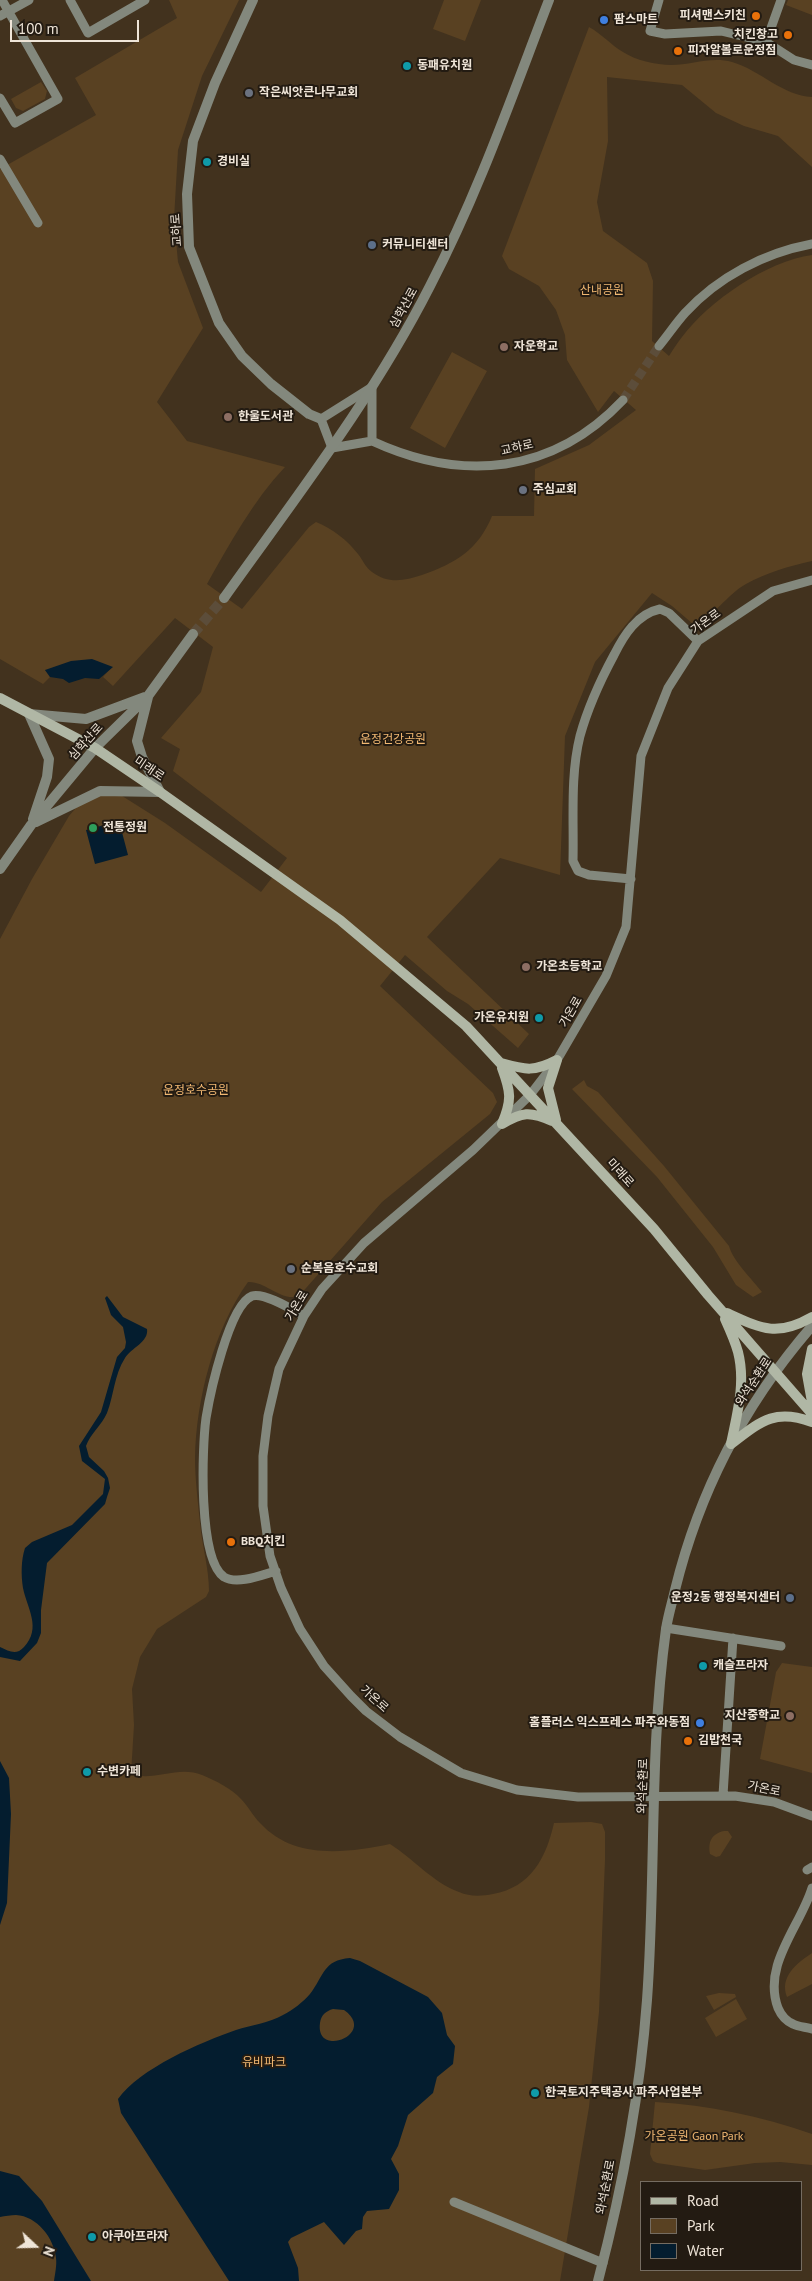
<!DOCTYPE html>
<meta charset="utf-8">
<style>
body{margin:0}
#map{position:relative;width:812px;height:2281px;overflow:hidden;background:#42321e;font-family:"PT Sans",sans-serif}
canvas{display:block}
.legend{position:absolute;left:640px;top:2181px;width:162px;height:90px;box-sizing:border-box;background:#231b12;border:1px solid #756c61;margin:0;padding:6px 9px;list-style:none;font-size:15px;color:#efe5d8}
.legend li{display:flex;align-items:center;gap:10px;height:25px}
.legend b{width:25px;border:1px solid #756c61}
.north{position:absolute;left:10px;top:2221px;width:50px;height:50px;-webkit-text-stroke:4px #231b12;paint-order:stroke;rotate:111deg;font-size:14px;font-weight:700;line-height:20px;text-align:center;color:#efe5d8}
.north::after{content:'';display:block;margin:auto;width:18px;height:22px;background:#efe5d8;clip-path:polygon(50% 0,100% 100%,50% 72%,0 100%)}
.scale{position:absolute;left:10px;top:20px;width:129px;height:22px;box-sizing:border-box;border:2px solid #efe5d8;border-top:0;padding-left:6px;font-size:15px;line-height:18px;white-space:nowrap;color:#efe5d8;-webkit-text-stroke:4px #231b12;paint-order:stroke}
</style>
<div id="map">
<canvas width="812" height="2281"></canvas>
<ul class="legend">
<li><b style="height:6px;background:#b0b7a5"></b>Road</li>
<li><b style="height:14px;background:#594122"></b>Park</li>
<li><b style="height:14px;background:#041d2f"></b>Water</li>
</ul>
<div class="north">N</div>
<div class="scale">100 m</div>
</div>
<script>
const g = document.querySelector('canvas').getContext('2d');
g.lineJoin = 'round';
function fill(path, color) { g.fillStyle = color; g.fill(path, 'evenodd'); }
function stroke(path, color, width, dash) { g.strokeStyle = color; g.lineWidth = width; g.lineCap = dash ? 'butt' : 'round'; g.setLineDash(dash || []); g.stroke(path); }
function write(font, color, halo, rows, align = 'center') {
  g.font = font + ' "PT Sans","Noto Sans KR",sans-serif'; g.lineWidth = 4; g.setLineDash([]); g.textBaseline = 'middle'; g.strokeStyle = halo; g.fillStyle = color; for (const [text, x, y, turn = 0] of rows) {
    g.save(); g.translate(x, y); g.rotate((+turn || 0) * Math.PI / 180); g.textAlign = isNaN(turn) ? turn : align; if (halo) g.strokeText(text, 0, 0); g.fillText(text, 0, 0); g.restore();
  }
}
fill(new Path2D(`
 M169 0H239L202 76 178 150 174 219 178 262 203 328 157 402 187 441 285 467C253 501 230 543 207 584L242 609 309 527 316 522C333 529 347 540 358 554 363 560 365 567 372 572 388 584 404 581 422 575 456 563 478 550 492 516H534L535 469 589 445 636 410 614 391 598 412 567 360 565 335 556 310 539 286 509 269 502 256 589 27C602 34 611 45 623 52 635 60 656 65 671 65 692 65 711 56 732 62 760 70 783 96 812 97V167L778 136 744 126 716 113 682 85 607 77 608 141 597 202 603 231 647 263 653 281 652 341 669 356C673 350 677 343 682 337 709 301 767 261 812 255V561C789 566 766 573 746 584 726 595 715 617 693 624L672 606 652 593 595 662 565 736 560 875 500 858 427 937 529 1034 518 1048 468 1004 447 991 405 955 380 986 493 1093 497 1102 490 1114 382 1202 299 1296C281 1302 266 1281 248 1282 214 1329 196 1400 195 1458 195 1479 198 1502 200 1523 202 1546 209 1568 209 1591L206 1597 157 1629 140 1657 132 1689 134 1725 131 1774C154 1782 178 1765 202 1775 216 1781 231 1788 241 1799 248 1806 253 1816 260 1823 294 1860 346 1853 390 1844 414 1859 432 1882 459 1892 470 1897 482 1896 493 1894 531 1887 546 1858 554 1823L591 1822 602 1824 605 1832V1860L599 2012 589 2107 560 2281H0V939L32 879 69 816 86 796 119 794 165 823 261 892 287 858 173 771 180 749 161 738 201 692 213 647 175 618 113 686 103 677 112 667 45 670 50 677 43 684 0 659V169L96 115 75 78 177 18Z
 M444 0H481L465 41 433 29Z
 M788 0H812V15L786 5Z
 M41 82 47 91 45 99 23 111 16 108 11 99Z
 M452 352 487 371 445 448 410 428Z
 M584 1080 587 1086 598 1092 664 1166 729 1246C733 1261 752 1279 762 1292L753 1297 736 1285 713 1247 657 1177 572 1089Z
 M782 1663 812 1667V1773L760 1759 776 1672Z
 M724 1831H728L732 1837 720 1856 716 1857 710 1854C708 1842 711 1834 724 1831Z
 M812 1953V1984L787 1997C779 1977 797 1963 812 1953Z
 M719 1993 735 1994 736 1997 714 2010 706 1996Z
 M736 1999 747 2019 716 2037 705 2018Z
 M655 2102C709 2105 760 2116 812 2134V2165L780 2162 755 2163 705 2170 657 2163 653 2161 650 2154Z`), '#594122');
fill(new Path2D(`
 M92 659 113 667 99 679 85 678 69 683 63 679 50 677 45 670 71 661Z
 M119 821 128 855 95 864 86 830Z
 M107 1296 123 1317 147 1329C149 1342 131 1348 125 1358 114 1375 114 1395 107 1413 102 1425 90 1434 86 1446L89 1457 104 1471 108 1478 110 1488 107 1497 105 1504 47 1563 41 1610V1633L37 1643 20 1661 0 1657V1647C9 1651 16 1656 24 1647 42 1628 27 1608 23 1588 21 1575 21 1560 25 1548L32 1542 72 1525 103 1494 105 1479 82 1461 79 1446 101 1412 117 1357 125 1348 126 1342 123 1327 111 1315 105 1298Z
 M0 1761 9 1778 11 1814 7 1903 0 1925Z
 M350 1958 360 1961 428 1997 442 2013 447 2035 455 2046 453 2064 437 2077 433 2093 408 2115 398 2146 391 2159 399 2174V2190L389 2209 367 2211 363 2217 362 2229 356 2231 344 2245 324 2222 291 2238 288 2242 298 2268 299 2281H229L121 2113 118 2099C139 2069 201 2042 236 2030 251 2025 269 2023 283 2015 293 2010 303 2002 310 1994 324 1976 323 1960 350 1958ZM333 2009 344 2010C378 2034 315 2059 320 2023 321 2015 326 2011 333 2009Z
 M0 2171 19 2176 42 2201 91 2281H54C55 2274 57 2265 56 2258 54 2238 37 2216 16 2215 11 2215 5 2216 0 2217Z`), '#041d2f');
stroke(new Path2D(`
 M623 400 659 346`), '#5c4d3a', 9, [9, 4.5]);
stroke(new Path2D(`
 M193 634 224 598`), '#5c4d3a', 10, [10, 5]);
stroke(new Path2D(`
 M70 0 88 33 145 0
 M659 0 650 31 665 34 721 31 766 42
 M781 0 766 42 794 60 812 65
 M0 16 29 0
 M0 98 15 123 58 99 2 0
 M0 159 38 223
 M659 346C668 335 676 323 685 313 718 277 764 253 812 244
 M372 387V441L332 448 321 419Z
 M372 441C463 483 553 474 623 400
 M812 580 773 591 698 641 668 688 641 756 626 927 606 976 557 1060 530 1095 473 1150 364 1243 322 1289 304 1316 279 1369 268 1416 263 1456V1506L270 1556 281 1588 300 1629 324 1666 351 1696 366 1711 400 1737 461 1773 517 1790 578 1797 735 1796 774 1802 812 1816
 M631 879 589 875 578 871 573 861C574 820 570 776 580 736 588 707 600 681 614 655 624 635 637 614 660 609L669 613 698 641
 M276 1571C262 1575 237 1585 224 1577 198 1559 202 1448 206 1418 210 1394 229 1305 252 1296 264 1292 293 1310 304 1316
 M666 1628 781 1646
 M723 1795 733 1638
 M807 1870 812 1867
 M812 1888C800 1927 762 1965 778 2008 781 2015 786 2021 793 2024 799 2027 806 2027 812 2029
 M454 2202 603 2263`), '#83887d', 9);
stroke(new Path2D(`
 M253 0 215 83 193 141 187 194 189 247 219 323 242 356 271 384 309 414 321 419
 M224 598C296 497 373 398 430 286 478 194 512 96 549 0
 M33 819 47 777 49 759 29 714 86 719 145 697
 M36 822 100 791 160 792 142 757 137 741 148 697
 M0 869 31 825 95 748 148 696 193 634
 M598 2281C622 2190 640 2094 647 2000 656 1877 649 1752 666 1629 668 1616 672 1603 675 1590 699 1492 746 1402 812 1326`), '#83887d', 10);
stroke(new Path2D(`
 M0 698 95 748 160 792 340 920 466 1026 654 1229 708 1295 812 1414
 M501 1063C526 1070 534 1072 557 1060
 M502 1068C511 1092 512 1100 502 1124
 M556 1120 548 1088 557 1060
 M502 1124C522 1112 530 1111 552 1121
 M727 1313C762 1329 777 1337 812 1317
 M725 1319C730 1330 735 1341 738 1352 746 1383 737 1414 731 1444
 M812 1349 807 1374 812 1402
 M731 1444C760 1422 774 1408 812 1422`), '#b0b7a5', 10);
for (const [x, y, r, color] of [
 [756,16,5,"#e8710a"],
 [604,20,5,"#3f7fe0"],
 [788,35,5,"#e8710a"],
 [678,51,5,"#e8710a"],
 [407,66,5,"#0f9aa8"],
 [249,93,5,"#6b7280"],
 [207,162,5,"#0f9aa8"],
 [372,245,5,"#5c6f8a"],
 [504,347,5,"#8d6e63"],
 [228,417,5,"#8d6e63"],
 [523,490,5,"#6b7280"],
 [93,828,5,"#2e9e5b"],
 [526,967,5,"#8d6e63"],
 [539,1018,5,"#0f9aa8"],
 [291,1269,5,"#6b7280"],
 [231,1542,5,"#e8710a"],
 [790,1598,5,"#5c6f8a"],
 [703,1666,5,"#0f9aa8"],
 [790,1716,5,"#8d6e63"],
 [700,1723,5,"#3f7fe0"],
 [688,1741,5,"#e8710a"],
 [87,1772,5,"#0f9aa8"],
 [535,2093,5,"#0f9aa8"],
 [92,2237,5,"#0f9aa8"]
]) { const dot = new Path2D(); dot.arc(x, y, r, 0, 2 * Math.PI); g.fillStyle = color; g.fill(dot); stroke(dot, '#231b12', 2); }
write('bold 12px', '#efe5d8', '#231b12', [
 ["피셔맨스키친",746,16,"right"],
 ["팜스마트",614,20],
 ["치킨창고",778,35,"right"],
 ["피자알볼로운정점",688,51],
 ["동패유치원",417,66],
 ["작은씨앗큰나무교회",259,93],
 ["경비실",217,162],
 ["커뮤니티센터",382,245],
 ["자운학교",514,347],
 ["한울도서관",238,417],
 ["주심교회",533,490],
 ["전통정원",103,828],
 ["가온초등학교",536,967],
 ["가온유치원",529,1018,"right"],
 ["순복음호수교회",301,1269],
 ["BBQ치킨",241,1542],
 ["운정2동 행정복지센터",780,1598,"right"],
 ["캐슬프라자",713,1666],
 ["지산중학교",780,1716,"right"],
 ["홈플러스 익스프레스 파주와동점",690,1723,"right"],
 ["김밥천국",698,1741],
 ["수변카페",97,1772],
 ["한국토지주택공사 파주사업본부",545,2093],
 ["아쿠아프라자",102,2237]
], 'left');
write('12px', '#efe5d8', '#231b12', [
 ["교하로",177,230,-94],
 ["심학산로",404,308,-61],
 ["교하로",517,448,-13],
 ["가온로",706,622,-36],
 ["심학산로",86,742,-48],
 ["미래로",149,769,34],
 ["가온로",571,1012,-60],
 ["미래로",620,1173,48],
 ["가온로",297,1306,-59],
 ["와석순환로",754,1382,-57],
 ["가온로",374,1699,42],
 ["와석순환로",643,1786,-88],
 ["가온로",764,1789,12],
 ["와석순환로",606,2187,-79]
]);
write('12px', '#f1b872', '#231b12', [
 ["산내공원",602,291],
 ["운정건강공원",393,740],
 ["운정호수공원",196,1091],
 ["유비파크",264,2063],
 ["가온공원 Gaon Park",694,2137]
]);
</script>
